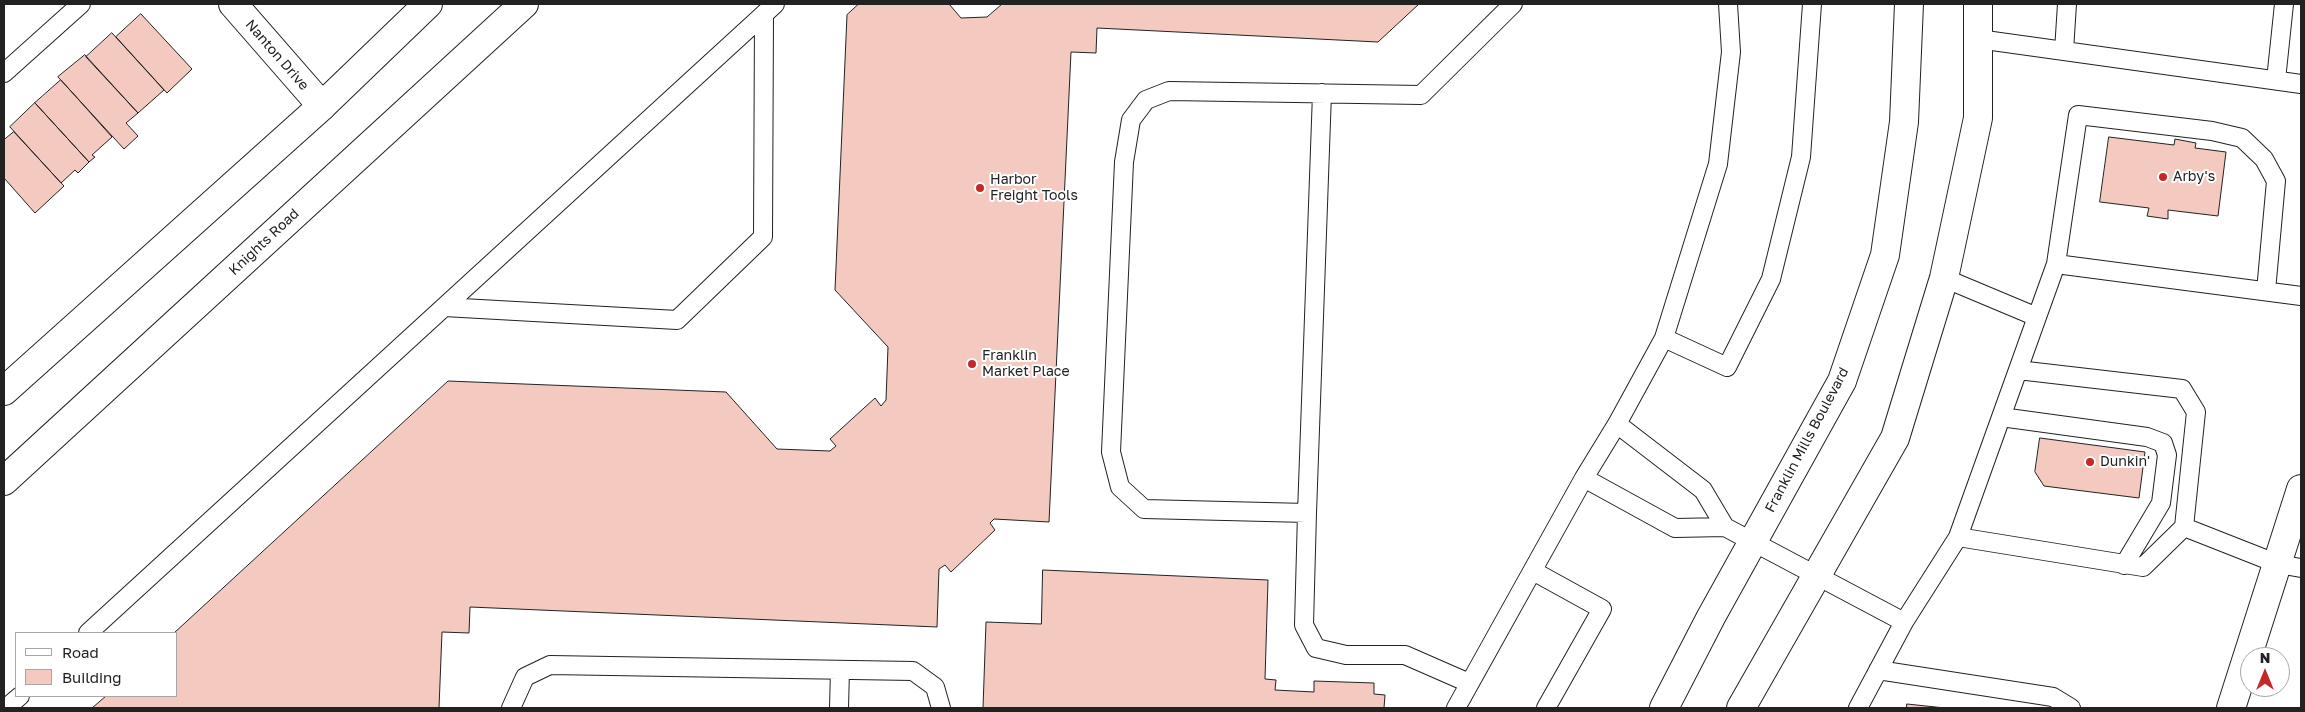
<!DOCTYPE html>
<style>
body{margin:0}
#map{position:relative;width:2305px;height:712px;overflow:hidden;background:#fff;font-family:"Golos Text",sans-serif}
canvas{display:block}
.frame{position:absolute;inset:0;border:5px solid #222;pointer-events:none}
.legend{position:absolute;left:15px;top:632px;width:162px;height:65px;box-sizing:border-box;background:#fff;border:1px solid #a7a7a7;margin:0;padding:6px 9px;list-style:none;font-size:15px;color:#222}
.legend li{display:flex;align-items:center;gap:10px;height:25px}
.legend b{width:25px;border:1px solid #a7a7a7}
.north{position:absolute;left:2240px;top:647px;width:50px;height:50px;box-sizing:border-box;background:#fff;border:1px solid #a7a7a7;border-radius:50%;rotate:0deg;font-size:14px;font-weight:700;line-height:20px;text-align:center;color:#222}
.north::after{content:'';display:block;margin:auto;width:18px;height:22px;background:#c62828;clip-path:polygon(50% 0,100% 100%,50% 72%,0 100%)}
</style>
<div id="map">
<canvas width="2305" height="712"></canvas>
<div class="frame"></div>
<ul class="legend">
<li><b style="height:6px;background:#fff"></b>Road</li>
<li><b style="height:14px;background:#f3c9c0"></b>Building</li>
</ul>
<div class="north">N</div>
</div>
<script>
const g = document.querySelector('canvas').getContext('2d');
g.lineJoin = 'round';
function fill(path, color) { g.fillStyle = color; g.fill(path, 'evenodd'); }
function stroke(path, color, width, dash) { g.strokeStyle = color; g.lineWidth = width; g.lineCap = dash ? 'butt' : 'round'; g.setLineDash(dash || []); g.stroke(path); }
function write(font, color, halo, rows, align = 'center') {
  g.font = font + ' "Golos Text",sans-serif'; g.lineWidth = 4; g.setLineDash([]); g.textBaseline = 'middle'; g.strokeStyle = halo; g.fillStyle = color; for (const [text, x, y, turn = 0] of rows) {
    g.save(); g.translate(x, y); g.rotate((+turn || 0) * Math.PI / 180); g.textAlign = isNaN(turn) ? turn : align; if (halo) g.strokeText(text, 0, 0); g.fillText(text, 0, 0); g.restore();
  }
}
const building = new Path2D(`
 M859 4H949L961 18 987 17 1002 4H1419L1378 42 1097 28 1096 53 1071 52 1049 522 994 519 990 523 995 530 951 572 945 565 939 569 937 627 470 607 469 633 442 632 439 708H92L106 696H176V633H174L448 381 726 392 777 449 830 451 836 446 830 439 875 398 881 406 886 400 888 347 835 290 847 15Z
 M141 14 192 69 167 93 116 37Z
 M112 33 164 90 138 113 86 57Z
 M85 55 138 113 126 123 138 136 124 149 58 77Z
 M61 80 112 137 92 155 95 157 89 162 35 103Z
 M35 103 89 162 78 173 75 170 61 183 10 127Z
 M14 132 64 186 35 213 4 178V140Z
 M2109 137 2174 145 2175 139 2196 143 2195 148 2226 152 2218 216 2168 210V219L2147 216 2149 208 2100 202Z
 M2040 438 2145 452 2139 498 2044 486 2035 472Z
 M1043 570 1268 580 1265 679 1276 680 1275 690 1314 692V681L1374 683V694L1385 695 1384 708H983L986 622 1041 624Z
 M1907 704 1945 708H1907Z`);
fill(building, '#f3c9c0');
stroke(building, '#222', 1);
const service = new Path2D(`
 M1978 39 2301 84
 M2064 51 2067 4
 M4 73 81 4
 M2276 80 2284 4
 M2056 264 2301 296
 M1944 278 2037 317
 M444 307 677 320 763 237 764 14
 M1664 338 1727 367 1771 279 1801 157 1812 4
 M2018 370 2182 389 2196 412 2184 527 2143 567 1958 537 2056 264 2078 115 2212 131 2242 138 2264 159 2276 181 2266 291
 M2001 417 2147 437 2163 443 2167 455 2161 503 2124 565
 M1617 424 1703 490 1725 527 1904 622 1958 537
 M1584 478 1675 528 1725 527
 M1307 513 1322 93
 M2184 527 2278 564 2301 568
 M1533 571 1602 609 1546 708
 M88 633 775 4
 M1878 670 2053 697 2071 708
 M1469 683 1405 655H1346L1316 648 1304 625 1307 513 1144 509 1120 487 1111 452 1124 162 1131 120 1146 100 1169 91 1421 95 1513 4
 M6 708 20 696
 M511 708 525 677 550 665 913 671 935 687 941 708
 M839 708 840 670
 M1456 708 1584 478 1617 424 1664 338 1718 164 1731 52 1728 4
 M1858 708 1904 622`);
const minor = new Path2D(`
 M233 4 322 106
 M2231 708 2301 489`);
const tertiary = new Path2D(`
 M1664 708 1711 617 1842 381 1885 255 1904 122 1909 4
 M1741 708 1895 438 1944 278 1978 118V4`);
const primary = new Path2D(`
 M4 391 322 106 428 4
 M4 481 524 4`);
stroke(service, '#222', 20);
stroke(minor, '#222', 30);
stroke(tertiary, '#222', 30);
stroke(primary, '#222', 30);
stroke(service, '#fff', 18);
stroke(minor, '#fff', 28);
stroke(tertiary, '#fff', 28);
stroke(primary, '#fff', 28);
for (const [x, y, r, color] of [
 [2163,177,5,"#c62828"],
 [980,188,5,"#c62828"],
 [972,364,5,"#c62828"],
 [2090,462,5,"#c62828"]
]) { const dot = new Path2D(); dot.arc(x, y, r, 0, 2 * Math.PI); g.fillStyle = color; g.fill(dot); stroke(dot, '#fff', 2); }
write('14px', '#222', '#fff', [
 ["Nanton Drive",277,55,49],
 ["Knights Road",264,242,-43],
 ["Franklin Mills Boulevard",1807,440,-62]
]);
write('14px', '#222', '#fff', [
 ["Arby's",2173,177],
 ["Harbor",990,180],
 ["Freight Tools",990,196],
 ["Franklin",982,356],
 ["Market Place",982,372],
 ["Dunkin'",2100,462]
], 'left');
</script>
